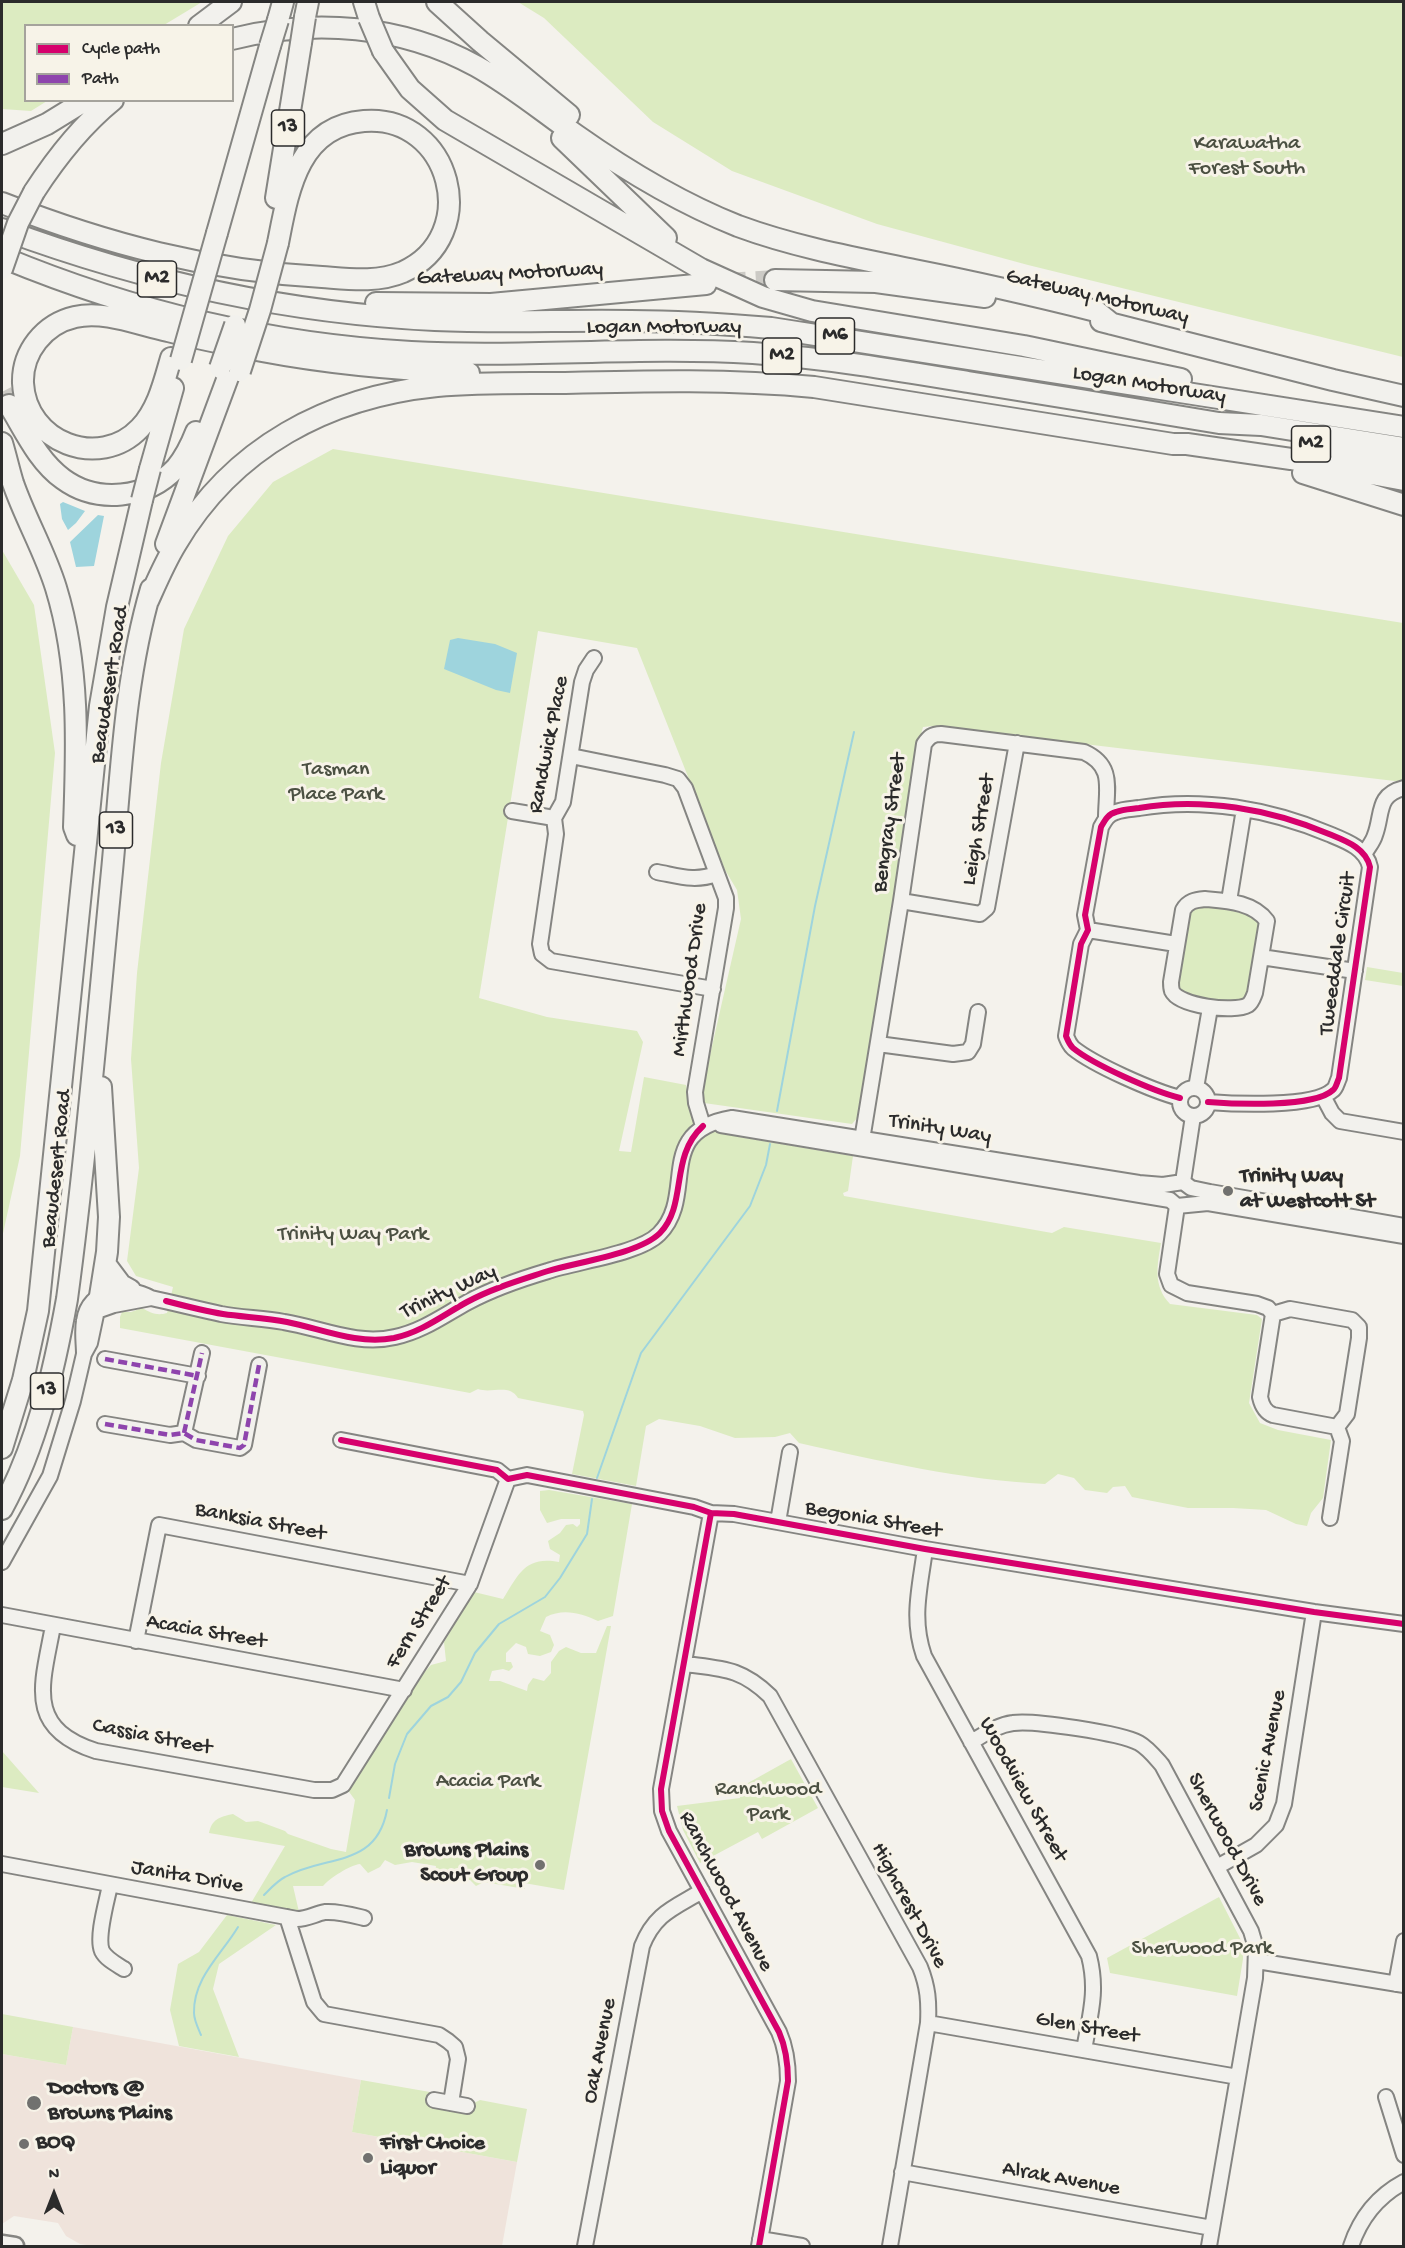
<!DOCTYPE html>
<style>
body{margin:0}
#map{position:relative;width:1405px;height:2248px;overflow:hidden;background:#f4f2ec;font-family:"Gochi Hand",sans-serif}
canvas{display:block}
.frame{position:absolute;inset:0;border:3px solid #2b2b2b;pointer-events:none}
.legend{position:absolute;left:24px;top:24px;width:210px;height:78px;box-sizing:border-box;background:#f7f3e8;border:2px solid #a5a39c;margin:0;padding:8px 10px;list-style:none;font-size:18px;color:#2b2b2b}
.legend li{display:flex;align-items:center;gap:12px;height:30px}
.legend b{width:30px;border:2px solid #a5a39c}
.north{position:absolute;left:24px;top:2164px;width:60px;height:60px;-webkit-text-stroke:4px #f7f3e8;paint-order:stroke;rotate:0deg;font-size:16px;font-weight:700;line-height:24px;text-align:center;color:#2b2b2b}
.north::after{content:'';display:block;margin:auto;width:21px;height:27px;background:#2b2b2b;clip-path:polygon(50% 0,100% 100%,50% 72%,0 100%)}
</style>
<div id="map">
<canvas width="1405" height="2248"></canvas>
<div class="frame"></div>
<ul class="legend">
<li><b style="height:8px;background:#d6006c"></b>Cycle path</li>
<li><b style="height:8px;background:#8e44ad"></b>Path</li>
</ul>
<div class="north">N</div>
</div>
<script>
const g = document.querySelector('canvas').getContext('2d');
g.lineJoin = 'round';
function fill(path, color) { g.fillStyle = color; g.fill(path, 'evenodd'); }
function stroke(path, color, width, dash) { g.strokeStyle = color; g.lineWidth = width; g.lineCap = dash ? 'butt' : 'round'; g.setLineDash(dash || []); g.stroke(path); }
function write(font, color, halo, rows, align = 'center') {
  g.font = font + ' "Gochi Hand",sans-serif'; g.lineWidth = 6; g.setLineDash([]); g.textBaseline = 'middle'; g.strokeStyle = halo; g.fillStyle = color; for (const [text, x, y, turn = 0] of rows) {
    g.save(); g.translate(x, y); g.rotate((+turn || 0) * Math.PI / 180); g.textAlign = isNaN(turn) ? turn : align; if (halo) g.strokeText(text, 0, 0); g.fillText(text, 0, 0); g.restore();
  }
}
fill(new Path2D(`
 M73 2027 361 2080 352 2132 517 2162 502 2246H93L80 2244 66 2236 58 2223 14 2216 2 2224V2054L66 2065Z`), '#efe3db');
fill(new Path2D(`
 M2 2H202L164 25 26 26V100L47 101 31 111 2 109Z
 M518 2H1403V357L1028 265 877 224 732 171 653 122 544 18Z
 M333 449 1403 623V782L933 726 923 727 921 734 859 1116 852 1124 704 1103 702 1090 741 919 737 890 725 870 637 648 538 631 479 998 547 1017 637 1031 643 1042 619 1151 631 1152 644 1077 686 1085 696 1130C709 1132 731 1130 740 1137L853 1156 848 1191 843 1193 844 1196 1052 1233 1064 1227 1161 1243C1157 1266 1153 1286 1170 1304L1257 1315 1262 1319 1249 1403 1260 1423 1278 1430 1331 1440 1323 1498 1311 1513 1307 1526 1296 1524 1266 1510 1233 1508H1188L1132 1497 1125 1486 1113 1487 1107 1493 1085 1490 1074 1478 1058 1474 1045 1484C961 1480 880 1461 799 1443L790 1433 775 1437 735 1438 700 1426 659 1419 646 1426 636 1486 572 1474 584 1415 583 1411 518 1398C509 1383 492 1394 478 1389L470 1393 120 1328V1317L122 1312H131L142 1308C151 1313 157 1316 167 1313L173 1287 136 1276 127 1261 139 1168 131 1059 137 973 161 763 184 629 228 536 273 482Z
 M2 550 34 605 55 753 20 1156 2 1238Z
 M1195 904 1250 911 1260 924 1250 992C1242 1003 1230 1004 1217 1003 1209 1002 1181 995 1178 989 1170 974 1184 928 1187 911Z
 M1367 967 1403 973V986L1365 980Z
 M549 1490 632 1504 613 1616 598 1621C581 1613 563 1608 546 1617L540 1631 550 1635 554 1645 551 1652 540 1656 528 1654 526 1647 516 1643 506 1653V1662H511L513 1667 509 1671 503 1669 492 1671 489 1681H500L527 1691 528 1685 533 1678 544 1681 551 1673V1662L559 1651 566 1647 581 1653H596L607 1626H611L564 1890 524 1883 525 1889 484 1882 476 1886 470 1880 434 1879 436 1866 412 1862 395 1865 385 1860 380 1867 368 1873 360 1864C350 1865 330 1878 323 1886H293L299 1912 251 1903 285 1846 209 1833C212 1819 219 1817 233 1814L246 1822 258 1821 285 1831 288 1834 331 1849 346 1852 355 1800 347 1789 418 1679 431 1665 446 1661 444 1642 474 1592 503 1599C519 1574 525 1556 559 1562L560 1555 550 1549 548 1541 560 1533 566 1525 573 1524 577 1527 580 1524V1519H561L547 1523 540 1510V1491Z
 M2 1751 39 1793 2 1787Z
 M791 1759 818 1808 762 1839 758 1832 700 1863 683 1830 677 1806 740 1798 739 1788Z
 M1219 1897 1243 1944V1959L1237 1996 1110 1973 1107 1958Z
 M227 1915 276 1925 219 1964 213 1989 239 2057 179 2046 170 2010 178 1964 199 1952Z
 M2 2014 73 2027 66 2065 2 2054Z
 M361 2080 430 2092 428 2105 471 2113 474 2103 480 2100 527 2109 517 2162 352 2132Z`), '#dcebc1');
fill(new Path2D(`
 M63 502 85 511 76 523 68 530 62 519 60 504Z
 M98 515 104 516 94 566 76 567 70 542Z
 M458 638 495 644 517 653 510 693 496 690 444 669 450 640Z`), '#9ed4dd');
stroke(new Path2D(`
 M777 1111 815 906 854 732
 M597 1478 641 1353 750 1206 766 1165 770 1144
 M389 1798 395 1764 407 1734 431 1706 448 1697 461 1682 475 1653 499 1624 545 1597 560 1578 587 1534 592 1499
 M264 1895C270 1889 277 1881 285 1877 325 1854 376 1869 387 1810
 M201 2035C198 2028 194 2020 194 2013 193 1978 222 1954 238 1927`), '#9ed4dd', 2);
stroke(new Path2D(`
 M726 283 775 280
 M2 392 9 405`), '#cccac5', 20, [20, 10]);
const minor = new Path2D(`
 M594 658 586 670 582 682 563 802 554 818 556 834 540 944 542 954 551 961 713 989
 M571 756 665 775 678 779 685 788 726 898V908L695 1092 696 1103 703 1126
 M512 811 554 818
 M1365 853C1368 847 1373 842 1375 835 1383 814 1376 795 1404 788
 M657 872C679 876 695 882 716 874
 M1205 899C1227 901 1253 902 1267 921L1255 993C1253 998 1252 1002 1248 1005 1234 1013 1179 1006 1172 991 1171 988 1171 985 1171 982L1183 910C1188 901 1195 900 1205 899Z
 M901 901 980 914 987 908 1017 743
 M1229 901 1244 809
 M1088 930 1176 944
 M1261 957 1355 971
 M878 1044 953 1054 968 1052 973 1044 978 1012
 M1180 1102a14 14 0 1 1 28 0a14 14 0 1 1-28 0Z
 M1196 1088 1210 1008
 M1323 1096 1332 1113 1340 1121 1404 1132
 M1180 1098C1153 1091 1094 1065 1073 1048 1069 1044 1068 1041 1066 1036L1081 944 1088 930 1085 915 1101 827C1105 820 1108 814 1116 812 1123 809 1132 809 1139 808 1202 797 1270 809 1329 834 1346 841 1366 848 1370 867L1339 1078C1337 1082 1336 1088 1333 1090 1314 1108 1234 1104 1208 1102
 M721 1125 1158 1198 1170 1200 1177 1206 1208 1203 1404 1236
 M861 1146 901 901 924 744C929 737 932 734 941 734L1084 752C1115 766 1106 789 1106 818
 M1183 1182 1193 1116
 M1177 1206 1167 1274 1171 1285 1187 1293 1257 1304 1268 1308 1273 1314
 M97 1311 114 1305 151 1298
 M1273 1314 1260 1397C1262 1406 1265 1412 1273 1415L1337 1427 1342 1441 1330 1518
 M1273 1314 1290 1309 1352 1320 1359 1327V1338L1347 1414 1337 1427
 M84 1354C84 1344 82 1332 84 1321 88 1288 127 1284 151 1298 174 1303 198 1309 221 1314 242 1318 263 1318 284 1322 321 1328 357 1346 395 1337 423 1331 444 1315 468 1302 494 1288 521 1279 548 1271 578 1261 639 1254 659 1234 698 1195 653 1131 732 1118L1139 1183 1163 1185 1183 1182 1191 1188 1210 1192 1404 1226
 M105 1359 198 1376
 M105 1424 170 1435 184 1433 196 1440 240 1448 244 1445 259 1365
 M184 1433 202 1353
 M341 1440 497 1470 508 1479 527 1475 694 1507 711 1513 734 1514 925 1549 1314 1612 1404 1624
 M711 1513 661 1789 662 1811 669 1831 779 2032C786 2048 788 2063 788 2081L759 2246
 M778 1522 790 1452
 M925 1549C920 1588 911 1618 924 1656L1089 1956C1098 1991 1090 2015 1084 2050
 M2 1562 50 1476 73 1401 84 1354 90 1343 100 1296
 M2 1615 404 1690
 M53 1626C42 1685 25 1728 96 1751L314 1790H332L343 1785 470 1584 508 1479
 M136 1641 159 1525 470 1584
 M685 1664C723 1669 741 1668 770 1696L920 1967C928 1987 929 2002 928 2023L890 2246
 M971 1742C985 1734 997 1725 1013 1723 1033 1720 1121 1733 1139 1743 1148 1748 1155 1757 1162 1765L1251 1931 1256 1948 1255 1978 1209 2246
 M2 1864 297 1919C307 1919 315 1914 325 1912 338 1911 352 1915 364 1918
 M1217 1867 1256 1845 1276 1825 1284 1804 1314 1612
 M110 1885C107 1901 96 1937 102 1951 106 1959 116 1964 124 1969
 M287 1917 314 2002 324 2014 439 2035 448 2041 455 2047 458 2059 451 2103
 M1257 1961 1404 1985
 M1396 1984 1404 1941
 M928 2023 1238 2077
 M1386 2097 1404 2155
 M434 2100 467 2106
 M902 2172 1212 2228
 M760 2239 802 2246
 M585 2246 642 1946C655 1913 674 1908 702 1891
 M1351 2246C1360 2219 1378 2196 1404 2182`);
const major = new Path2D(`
 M2 2244 15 2246`);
const highway = new Path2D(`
 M364 2 369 18
 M437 2 480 41 569 115
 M305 17 308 2
 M278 20 283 2
 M199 26 231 2
 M232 39C314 18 401 25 476 66 512 86 543 112 576 135 627 171 680 203 738 226 795 247 855 258 914 270 975 282 1036 296 1096 311L1112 324
 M383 51 410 89 445 120 701 269 763 297 812 311 1024 346 1181 379
 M562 138 666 238
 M2 144 47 124 86 100
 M34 192C56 158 81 126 113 100
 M276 198 301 43
 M2 203C107 244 209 271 322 277 349 279 377 283 403 272 483 236 451 114 364 121 298 126 288 192 278 243
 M2 229C142 281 285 313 435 320 500 323 565 320 631 321 678 321 724 324 771 328L1404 427
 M217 233 270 46
 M2 257C132 311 270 344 411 352 525 358 639 346 753 353 825 358 896 370 968 382 1052 395 1135 409 1219 423L1261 425 1404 448
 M775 280 876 282 985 297
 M376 303 491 304 706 284
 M1101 321 1333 380 1404 396
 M171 358C164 382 158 409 140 428 99 471 26 442 23 383 22 352 44 324 75 317 104 310 139 325 168 331 199 339 230 345 262 351 330 364 400 370 469 373
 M9 405C25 431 38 461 63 479 97 504 147 499 176 468 185 457 191 445 196 432
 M2 443C6 456 9 470 13 483 25 518 45 552 56 588 80 666 77 747 74 827L77 835
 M1339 450 1404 463
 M150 469 173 388
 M1303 473 1404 505
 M166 544 231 369
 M148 601C157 581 165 562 176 544 233 447 328 397 437 386 479 382 522 383 564 383 648 381 730 379 814 387L1173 444H1187L1291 459 1404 480
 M106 1265 121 1285 130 1290
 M100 1296 107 1252 109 1217 101 1087
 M2 1448 23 1380 38 1311 100 706 117 607 142 500
 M2 1509C37 1445 54 1371 67 1299 86 1157 98 1014 112 871 121 777 124 681 151 589`);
stroke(minor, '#858582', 18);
stroke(major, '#858582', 21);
stroke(highway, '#858582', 24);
stroke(minor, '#f2f1ed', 14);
stroke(major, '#f2f1ed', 16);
stroke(highway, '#f2f1ed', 20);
const highwayBridge = new Path2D(`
 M369 18 383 51
 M301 43 305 17
 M270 46 278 20
 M2 269 18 223 34 192
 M181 360 217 233
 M220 368 235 325
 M240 371 260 310 278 243
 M142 500 150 469`);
stroke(highwayBridge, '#858582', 24, []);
stroke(highwayBridge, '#f2f1ed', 20);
stroke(new Path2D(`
 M105 1359 198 1376
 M105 1424 170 1435 184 1433 196 1440 240 1448 244 1445 259 1365
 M184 1433 202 1353`), '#8e44ad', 4.5, [9, 4.5]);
stroke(new Path2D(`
 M1180 1098C1153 1091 1094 1065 1073 1048 1069 1044 1068 1041 1066 1036L1081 944 1088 930 1085 915 1101 827C1105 820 1108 814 1116 812 1123 809 1132 809 1139 808 1202 797 1270 809 1329 834 1346 841 1366 848 1370 867L1339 1078C1337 1082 1336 1088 1333 1090 1314 1108 1234 1104 1208 1102
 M166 1301C185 1306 204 1311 223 1314 244 1317 266 1318 287 1322 322 1329 357 1345 394 1338 422 1332 443 1315 467 1302 493 1288 521 1280 548 1271 577 1262 639 1254 660 1233 688 1204 669 1157 703 1126
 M341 1440 497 1470 508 1479 527 1475 694 1507 711 1513 734 1514 925 1549 1314 1612 1404 1624
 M711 1513 661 1789 662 1811 669 1831 779 2032C786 2048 788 2063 788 2081L759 2246`), '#d6006c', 6);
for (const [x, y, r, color] of [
 [1228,1191,6,"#71716f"],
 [540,1865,6,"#71716f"],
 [34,2103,8,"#71716f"],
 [24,2144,6,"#71716f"],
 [368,2158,6,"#71716f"]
]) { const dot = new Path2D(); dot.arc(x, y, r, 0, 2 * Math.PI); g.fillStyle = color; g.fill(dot); stroke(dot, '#f7f3e8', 2); }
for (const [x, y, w] of [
 [288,128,33],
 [157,279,39],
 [835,336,39],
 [782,356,39],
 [1311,444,39],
 [116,830,33],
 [47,1391,33]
]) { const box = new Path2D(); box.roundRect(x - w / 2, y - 18, w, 36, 4.5); g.fillStyle = '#f7f3e8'; g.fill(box); stroke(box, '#2b2b2b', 1.5); }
write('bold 21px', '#2b2b2b', null, [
 ["13",288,128],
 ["M2",157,279],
 ["M6",835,336],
 ["M2",782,356],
 ["M2",1311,444],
 ["13",116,830],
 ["13",47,1391]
]);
write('22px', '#4b5042', '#f7f3e8', [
 ["Karawatha",1247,145],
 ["Forest South",1247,170],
 ["Tasman",336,771],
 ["Place Park",336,796],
 ["Trinity Way Park",353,1236],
 ["Acacia Park",488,1783],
 ["Ranchwood",768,1791],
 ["Park",768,1816],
 ["Sherwood Park",1202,1950]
]);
write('22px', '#2b2b2b', '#f7f3e8', [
 ["Gateway Motorway",510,275,-3],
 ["Gateway Motorway",1097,298,13],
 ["Logan Motorway",664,329],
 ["Logan Motorway",1149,386,9],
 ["Beaudesert Road",111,685,-81],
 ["Randwick Place",550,745,-79],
 ["Bengray Street",891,823,-82],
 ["Leigh Street",980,830,-80],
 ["Tweeddale Circuit",1339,954,-82],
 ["Mirthwood Drive",691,980,-82],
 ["Trinity Way",940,1130,9],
 ["Beaudesert Road",58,1169,-84],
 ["Trinity Way",449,1293,-25],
 ["Begonia Street",873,1521,10],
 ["Banksia Street",260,1523,11],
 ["Fern Street",420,1623,-58],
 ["Acacia Street",206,1633,10],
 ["Cassia Street",152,1738,11],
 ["Scenic Avenue",1269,1751,-79],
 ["Woodview Street",1022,1790,61],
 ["Sherwood Drive",1226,1840,62],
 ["Janita Drive",187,1878,10],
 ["Ranchwood Avenue",725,1892,62],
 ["Highcrest Drive",908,1906,62],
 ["Glen Street",1087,2029,10],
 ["Oak Avenue",601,2051,-79],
 ["Alrak Avenue",1061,2180,10]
]);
write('bold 22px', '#2b2b2b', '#f7f3e8', [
 ["Trinity Way",1240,1178],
 ["at Westcott St",1240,1203],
 ["Browns Plains",528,1852,"right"],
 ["Scout Group",528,1877,"right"],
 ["Doctors @",48,2090],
 ["Browns Plains",48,2115],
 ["BOQ",36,2144],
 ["First Choice",380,2145],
 ["Liquor",380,2170]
], 'left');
</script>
